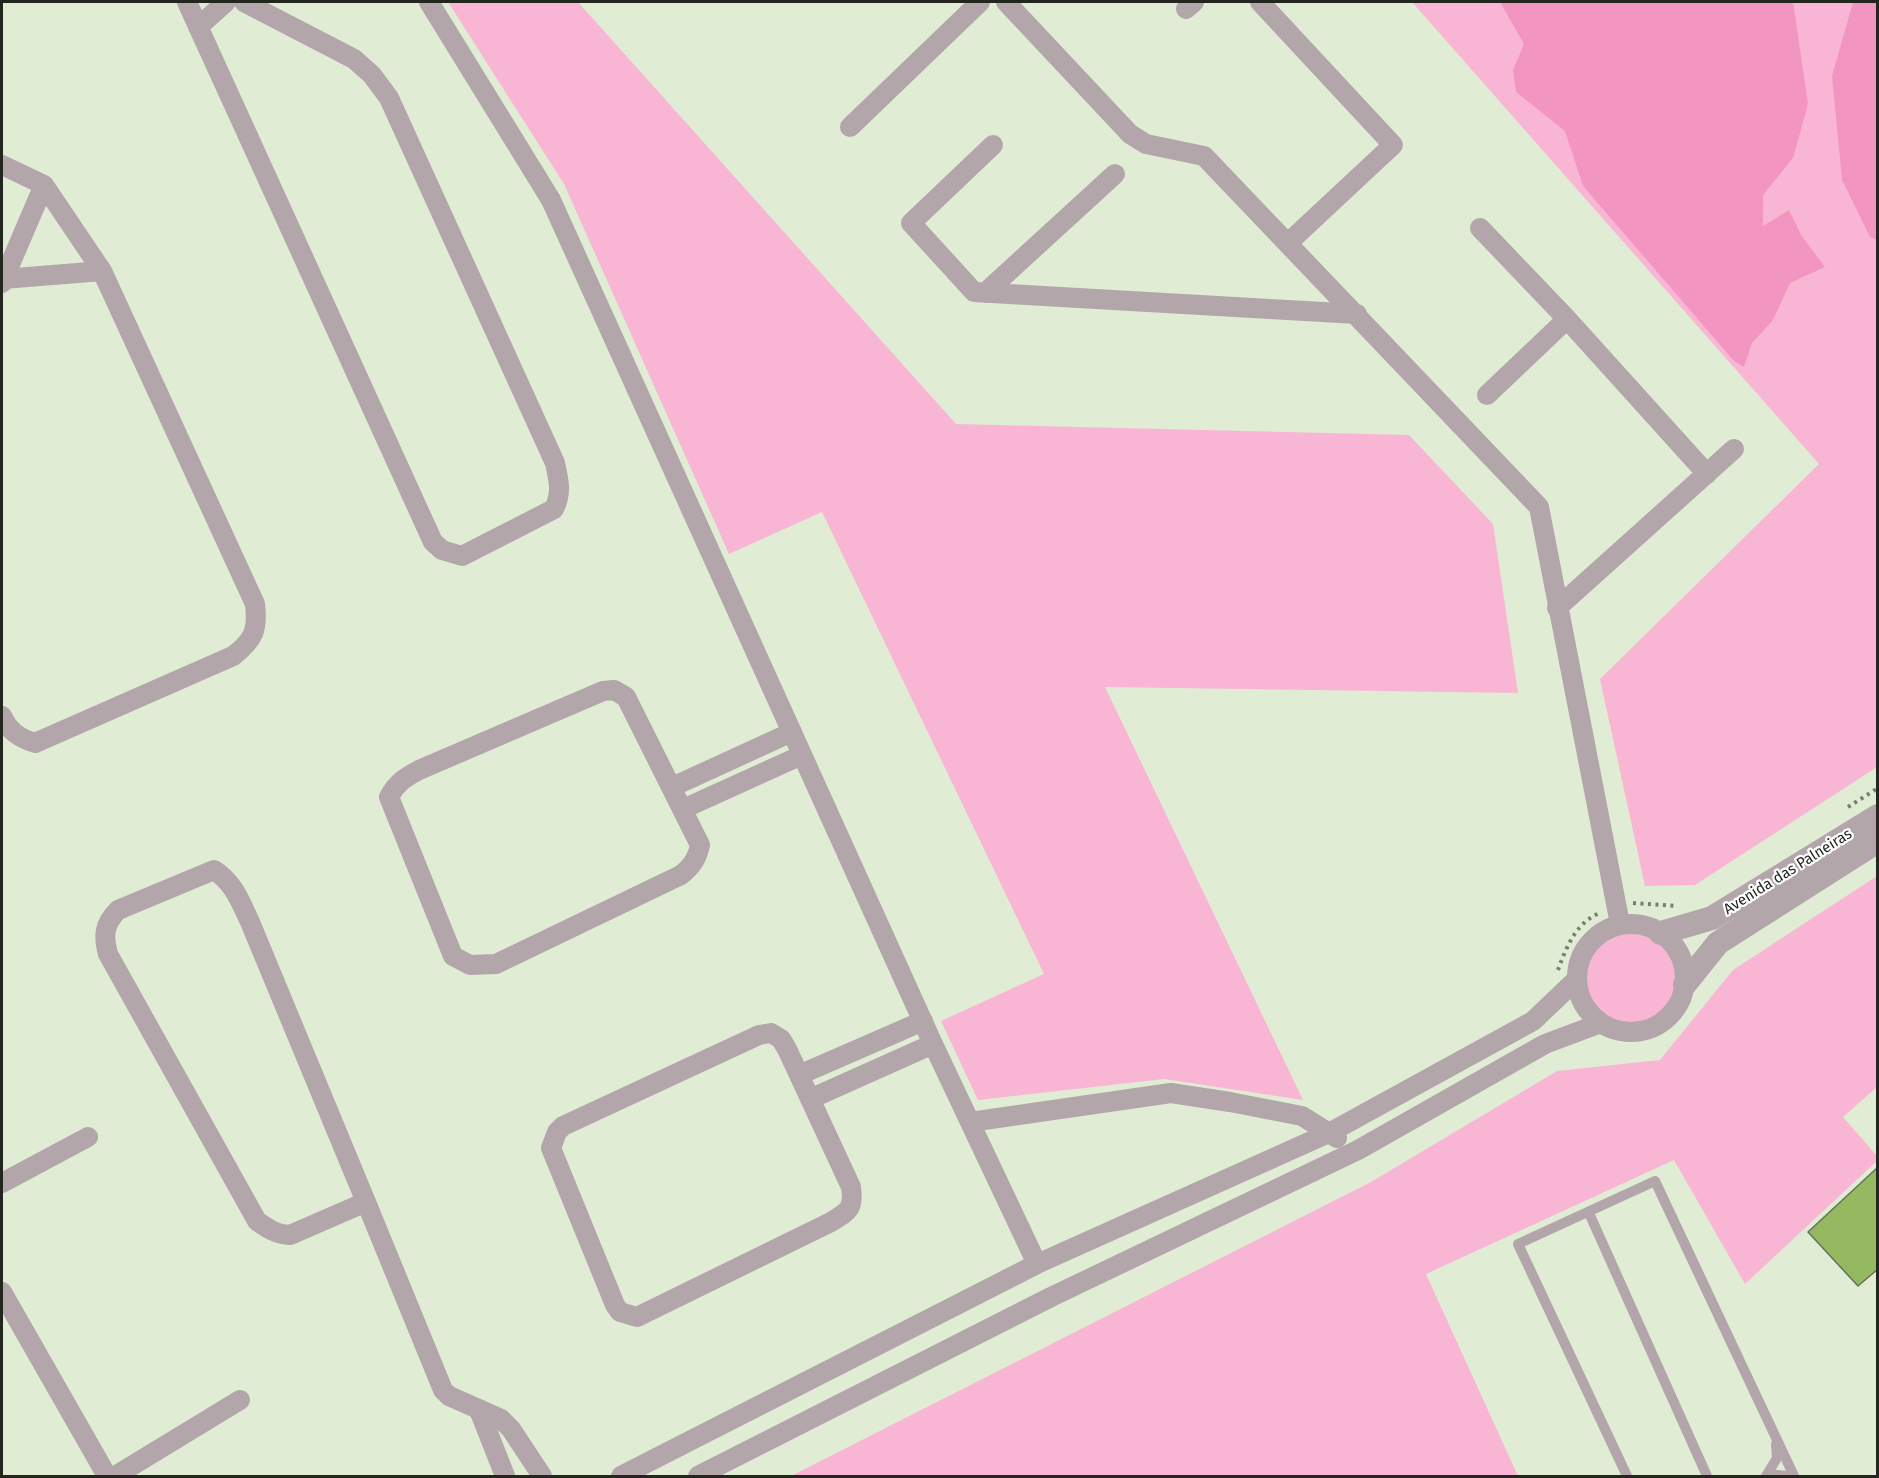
<!DOCTYPE html>
<style>
body{margin:0}
#map{position:relative;width:1879px;height:1478px;overflow:hidden;background:#e1ecd4;font-family:"Fira Sans",sans-serif}
canvas{display:block}
.frame{position:absolute;inset:0;border:3px solid #22261e;pointer-events:none}
</style>
<div id="map">
<canvas width="1879" height="1478"></canvas>
<div class="frame"></div>
</div>
<script>
const g = document.querySelector('canvas').getContext('2d');
g.lineJoin = 'round';
function fill(path, color) { g.fillStyle = color; g.fill(path, 'evenodd'); }
function stroke(path, color, width, dash) { g.strokeStyle = color; g.lineWidth = width; g.lineCap = dash ? 'butt' : 'round'; g.setLineDash(dash || []); g.stroke(path); }
function write(font, color, halo, rows, align = 'center') {
  g.font = font + ' "Fira Sans",sans-serif'; g.lineWidth = 4.5; g.setLineDash([]); g.textBaseline = 'middle'; g.strokeStyle = halo; g.fillStyle = color; for (const [text, x, y, turn = 0] of rows) {
    g.save(); g.translate(x, y); g.rotate((+turn || 0) * Math.PI / 180); g.textAlign = isNaN(turn) ? turn : align; if (halo) g.strokeText(text, 0, 0); g.fillText(text, 0, 0); g.restore();
  }
}
fill(new Path2D(`
 M448 2H578L956 424 1409 435 1493 524 1518 693 1105 687 1303 1100 1164 1079 978 1100 941 1021 1044 974 822 512 729 554 564 184Z
 M1412 2H1877V767L1695 885 1645 886 1600 679 1819 464Z
 M1877 876V1087L1843 1117 1877 1156V1161L1745 1284 1674 1160 1426 1274 1518 1476H791L1371 1182 1557 1071 1660 1060 1733 970Z
 M1586 978a45 45 0 1 1 90 0a45 45 0 1 1-90 0Z`), '#f9b6d4');
fill(new Path2D(`
 M1500 2H1793L1808 104 1793 158 1763 195V226L1789 210 1801 235 1825 267 1790 283 1773 320 1752 343 1744 367 1734 361 1583 186 1565 131 1516 92 1513 70 1524 44Z
 M1853 2H1877V240L1870 237 1842 180 1832 76Z`), '#f295c1');
const building = new Path2D(`
 M1878 1167V1269L1858 1286 1808 1232Z`);
fill(building, '#94b961');
stroke(building, '#656f5a', 1.5);
stroke(new Path2D(`
 M1848 807 1878 788
 M1633 903 1676 906
 M1558 970C1566 948 1576 922 1600 913`), '#787f70', 4, [3, 4.5]);
stroke(new Path2D(`
 M1589 1213 1707 1476
 M1768 1474 1787 1476
 M1627 1476 1518 1244 1655 1181 1794 1476
 M1766 1476 1777 1458 1776 1444`), '#b2a6ab', 10);
stroke(new Path2D(`
 M187 2 433 542 442 550 462 556 554 509C562 493 559 481 555 463L389 98 372 75 354 59 244 2
 M429 2 551 200 933 1044 1037 1264
 M1006 2 1130 134 1146 144 1204 156 1539 507 1620 924
 M1260 2 1393 145 1288 243
 M1186 9 1194 2
 M198 27 226 2
 M850 127 980 2
 M993 145 911 223 974 292 1357 314
 M2 165 44 185 102 271 255 604C258 630 254 640 233 656L35 743C19 738 9 731 2 716
 M1480 228 1567 319 1707 474
 M3 279 102 271
 M2 283 44 185
 M985 293 1115 174
 M1487 395 1567 319
 M1557 608 1734 449
 M614 690 626 697 700 845C697 859 692 866 681 875L496 964 470 965 453 956 389 797C396 783 406 777 419 770L603 691Z
 M672 787 792 732
 M683 809 802 755
 M214 870C234 883 240 901 250 922L366 1202 290 1235C277 1235 267 1228 257 1221L108 954C103 936 104 924 118 910Z
 M1577 978a54 54 0 1 1 108 0a54 54 0 1 1-108 0Z
 M771 1033 781 1039 787 1049 851 1187C854 1209 849 1211 831 1222L637 1317 620 1312 615 1305 551 1148 557 1132 563 1126 759 1035Z
 M799 1075 923 1021
 M810 1099 933 1044
 M970 1122 1171 1093 1230 1102 1302 1116 1337 1138
 M2 1183 88 1137
 M366 1202 443 1390 449 1396 501 1419 511 1429 542 1476
 M2 1292 107 1476
 M479 1410 505 1476
 M115 1476 240 1400
 M621 1476 1037 1264 1329 1133 1533 1021 1577 979
 M698 1476 1051 1297 1358 1150 1545 1044 1601 1023`), '#b2a6ab', 20);
stroke(new Path2D(`
 M1661 933 1712 918 1878 816
 M1685 984 1718 943 1878 841`), '#b2a6ab', 24);
write('15px', '#22261e', '#fff', [
 ["Avenida das Palneiras",1788,872,-32]
]);
</script>
